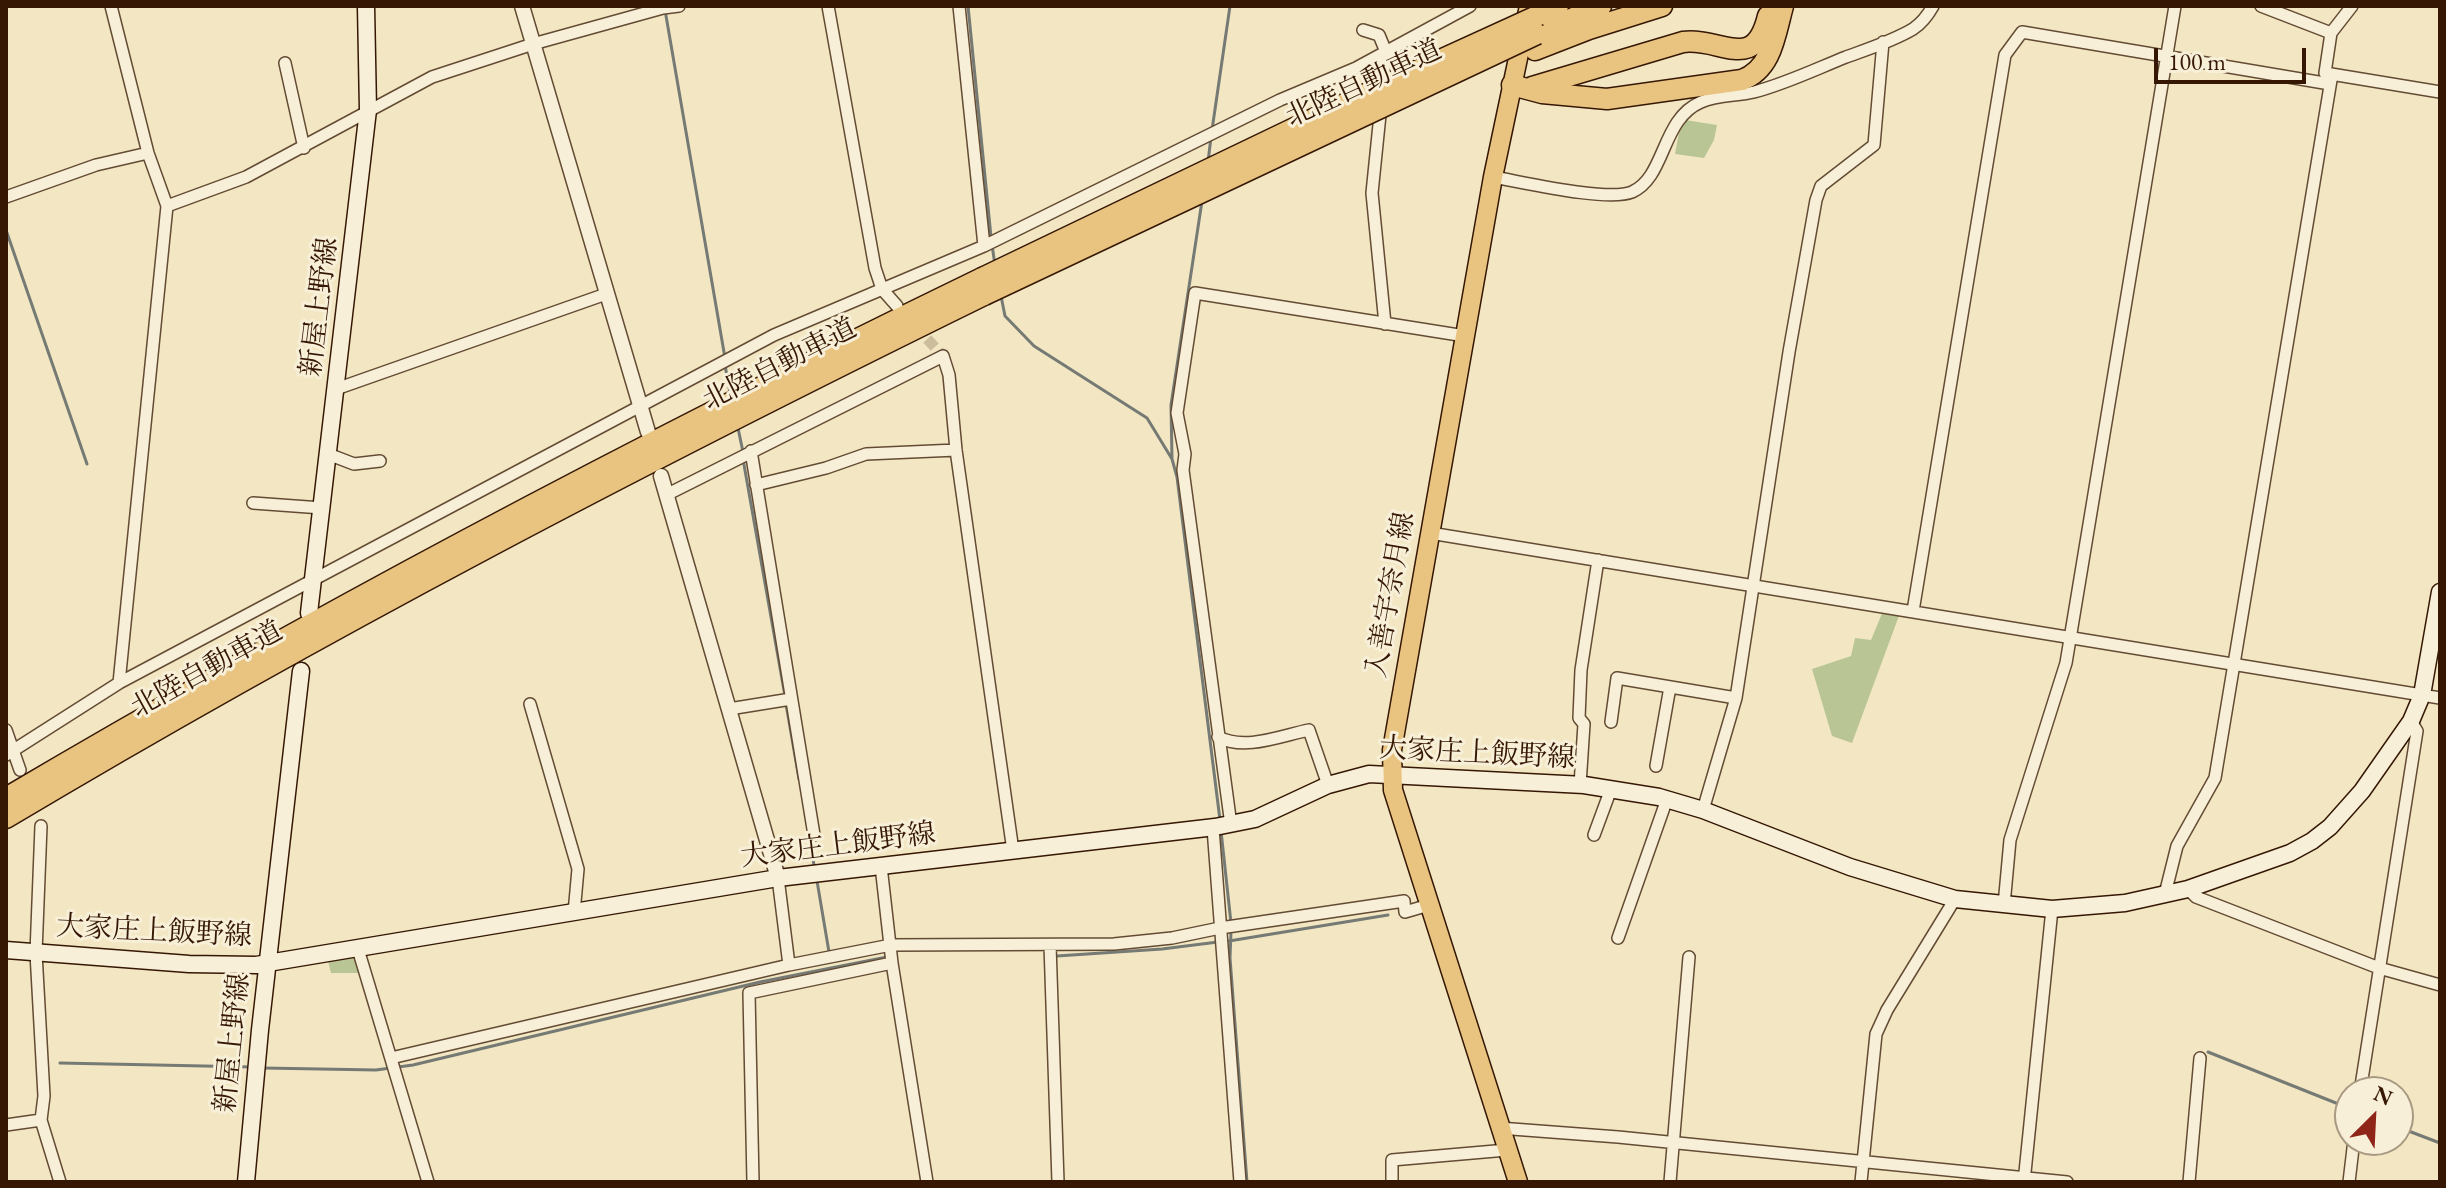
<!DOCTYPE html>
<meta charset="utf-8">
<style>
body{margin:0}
#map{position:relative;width:2446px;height:1188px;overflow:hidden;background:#f2e7c2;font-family:"EB Garamond",serif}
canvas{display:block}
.frame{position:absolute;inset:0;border:8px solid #351704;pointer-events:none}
.north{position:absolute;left:2334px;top:1076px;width:80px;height:80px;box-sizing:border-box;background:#f7efd7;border:2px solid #a99983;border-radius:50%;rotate:24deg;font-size:22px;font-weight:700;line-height:32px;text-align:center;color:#351704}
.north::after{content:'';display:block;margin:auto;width:28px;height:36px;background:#8f2418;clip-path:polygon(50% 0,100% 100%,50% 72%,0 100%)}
.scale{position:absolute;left:2154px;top:48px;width:152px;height:36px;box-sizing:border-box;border:4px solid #351704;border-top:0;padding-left:10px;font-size:24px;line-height:28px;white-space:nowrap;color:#351704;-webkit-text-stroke:6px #f7efd7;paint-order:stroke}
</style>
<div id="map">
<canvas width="2446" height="1188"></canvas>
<div class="frame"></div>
<div class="north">N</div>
<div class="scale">100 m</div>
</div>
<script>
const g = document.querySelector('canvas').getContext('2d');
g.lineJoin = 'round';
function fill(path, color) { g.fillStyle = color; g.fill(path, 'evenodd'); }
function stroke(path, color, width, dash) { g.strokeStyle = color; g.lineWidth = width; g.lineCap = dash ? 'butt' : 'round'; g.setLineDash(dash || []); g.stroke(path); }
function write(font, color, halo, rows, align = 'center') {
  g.font = font + ' "EB Garamond","Noto Serif JP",serif'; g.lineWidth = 6; g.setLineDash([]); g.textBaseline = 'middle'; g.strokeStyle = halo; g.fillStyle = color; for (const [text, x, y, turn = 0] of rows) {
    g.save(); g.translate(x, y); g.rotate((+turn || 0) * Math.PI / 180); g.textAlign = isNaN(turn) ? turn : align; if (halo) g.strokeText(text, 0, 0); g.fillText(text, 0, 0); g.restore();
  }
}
fill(new Path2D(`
 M1685 120 1717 125 1714 140 1704 158 1675 154 1680 127Z
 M1883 611 1900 613 1852 743 1832 736 1812 669 1851 656 1855 638 1871 640Z
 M355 956 359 973H331L328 961Z`), '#b9c594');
stroke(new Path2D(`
 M968 6 991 237
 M665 10 725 358
 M1212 130 1230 6
 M1208 162 1211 137
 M6 230 87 464
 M992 245 995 265
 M1001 296 1005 316 1034 346 1147 418 1172 459 1177 477 1220 820
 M725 365 730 393
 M738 428 743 452
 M743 459 785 696
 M1172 459 1171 405 1202 201
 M786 704 799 779
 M1221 831 1231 923
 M808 834 815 870
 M817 881 829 952
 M1231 931 1230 958 1247 1182
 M1229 941 1388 915
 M1057 956 1162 949 1218 942
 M2208 1052 2346 1107
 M60 1063 252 1067
 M263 1068 376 1070 413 1065 760 982 887 957
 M2398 1127 2440 1143`), '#767a74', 3);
stroke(new Path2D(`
 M916 327 943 356`), '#ccbd9c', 11, [11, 5.5]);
const minor = new Path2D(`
 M111 6 148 153 167 206 119 683
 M828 6 875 268 882 289 897 306
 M959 6 984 246
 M2261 6 2331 33
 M2352 6 2331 33 2325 73 2440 92
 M1363 30 1379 35 1386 52 1382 88
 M285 63 304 148
 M1381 105 1372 193 1385 324
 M1493 177C1523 182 1607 202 1632 192 1666 177 1661 119 1701 102 1717 95 1737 96 1754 92 1785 84 1816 69 1846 57 1868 49 1893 41 1913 29 1922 23 1928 15 1933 6
 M6 197 96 165 148 153
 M167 206 246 177 432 77 533 44 663 8 679 6
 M336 389 606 294
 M751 451 814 835
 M328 454 354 464 380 461
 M756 485 826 468 866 454 956 450
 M666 495 943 356 949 375 956 450 1013 851
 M253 503 322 508
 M1430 533 2440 698
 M1913 611 2005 55 2022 32 2330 84
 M530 704 578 869 574 913
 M729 709 791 699
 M1611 722 1617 678 1736 698
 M6 730 20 770
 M1218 737C1245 751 1280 736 1309 730L1328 785
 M6 755 119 683 774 335 984 246 1280 100 1356 68 1470 6
 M1656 766 1670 687
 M1580 785 1584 724 1579 718 1581 670 1598 560
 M1703 810 1736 698 1789 352 1816 200 1821 186 1874 145 1883 42
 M1231 825 1183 470 1185 454 1177 413 1195 293 1465 336
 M41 826 36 953 44 1096 41 1120 60 1182
 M1213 828 1240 1182
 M1594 835 1611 789
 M881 866 892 963 927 1182
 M778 878 789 965 891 945 1114 944 1172 938 1220 928 1404 901 1405 912 1429 905
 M2188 889 2196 897 2379 968 2440 985
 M2165 894 2177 846 2215 778 2332 74
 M2004 905 2010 840 2066 663 2175 6
 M1618 938 1667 799
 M1050 945 1058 1182
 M358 949 428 1182
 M391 1058 789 965
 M2360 1092 2417 731 2411 721
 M6 1125 41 1120
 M1499 1128 1618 1137 2067 1182
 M753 1182 749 993 892 963
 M1392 1182V1160L1507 1150
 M1670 1182 1689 957
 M1861 1182 1876 1034 1887 1010 1955 899
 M2024 1182 2052 909
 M2189 1182 2200 1058
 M2349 1182 2354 1140`);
const tertiary = new Path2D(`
 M522 6 648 432
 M661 476 778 878`);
const secondary = new Path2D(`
 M309 613 368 110 366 6
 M6 950 189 964 256 965 778 878 1215 827 1255 819 1328 785 1369 774 1584 785 1659 797 1703 810 1850 867 1955 899 2052 909 2125 903 2188 889 2290 853 2312 841 2330 827 2362 791 2411 721 2422 695 2440 592
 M246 1182 260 1030 301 671`);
const primary = new Path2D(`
 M1518 1182 1393 790 1392 750 1493 177 1529 6`);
const motorway = new Path2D(`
 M1539 15 1558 6
 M1537 34 1601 6
 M1535 50 1589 29 1662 6
 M1512 85 1542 93 1607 99 1742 80C1772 69 1775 35 1783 6
 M1532 87 1683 42C1721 37 1754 74 1768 16
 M6 798C324 610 650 439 982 278
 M6 818C324 628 652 458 984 295`);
stroke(minor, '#644b34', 14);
stroke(tertiary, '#644b34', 17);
stroke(secondary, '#351704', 19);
stroke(primary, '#351704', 21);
stroke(motorway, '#351704', 23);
stroke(minor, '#f7efd7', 11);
stroke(tertiary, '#f7efd7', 14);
stroke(secondary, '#f7efd7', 16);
stroke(primary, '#e9c481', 18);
stroke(motorway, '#e9c481', 20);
const motorwayBridge = new Path2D(`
 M982 278 1357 98 1539 15
 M984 295 1537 34`);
stroke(motorwayBridge, '#351704', 23, []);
stroke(motorwayBridge, '#e9c481', 20);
write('28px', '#351704', '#f7efd7', [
 ["北陸自動車道",1364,84,-25],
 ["新屋上野線",320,307,-83],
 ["北陸自動車道",780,365,-27],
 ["入善宇奈月線",1391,595,-80],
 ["北陸自動車道",207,670,-29],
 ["大家庄上飯野線",1477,754,3],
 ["大家庄上飯野線",838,846,-7],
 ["大家庄上飯野線",154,932,3],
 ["新屋上野線",233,1043,-84]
]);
</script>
